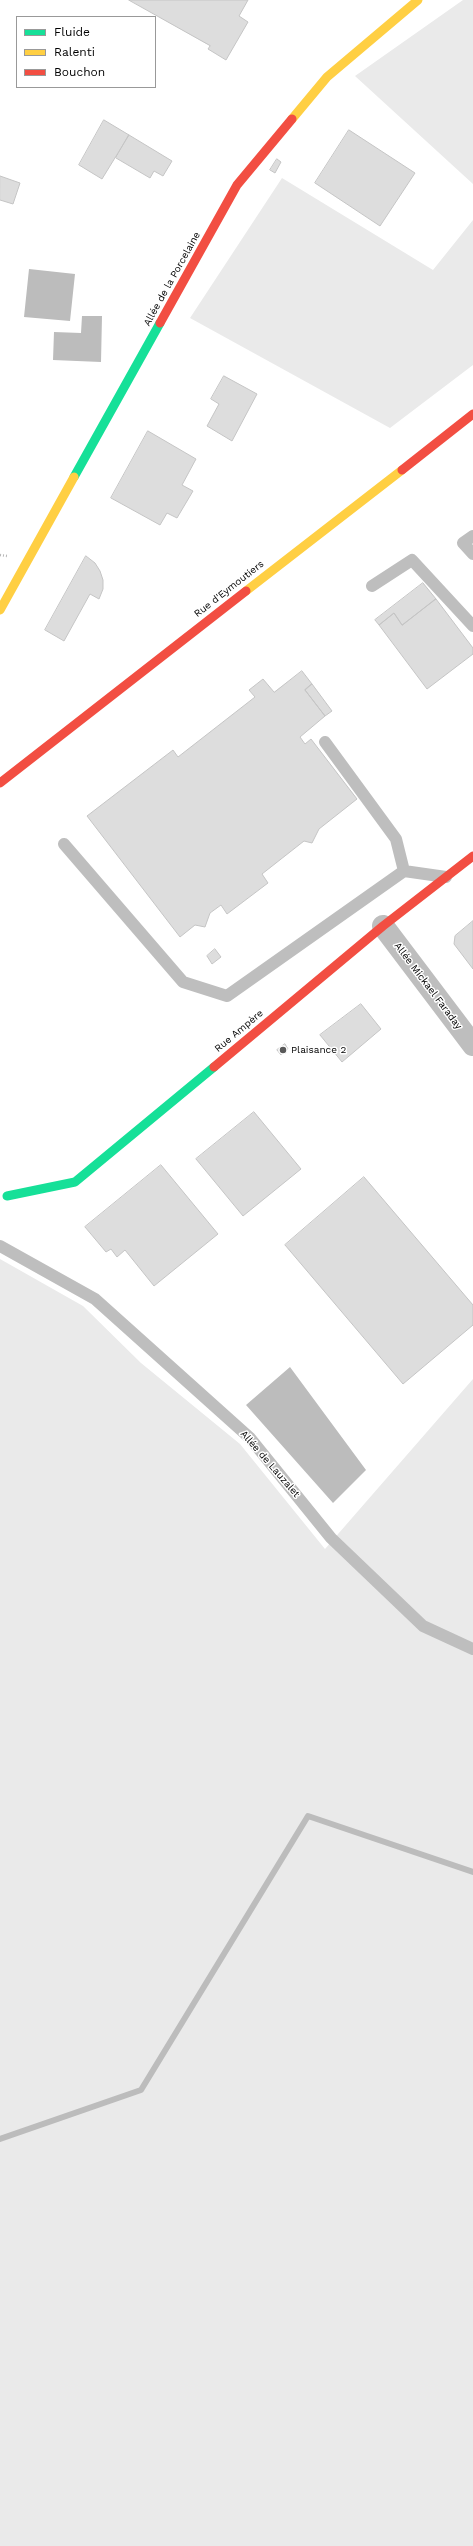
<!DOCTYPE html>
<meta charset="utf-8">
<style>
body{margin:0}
#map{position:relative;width:473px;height:2546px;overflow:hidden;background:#fff;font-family:"Work Sans",sans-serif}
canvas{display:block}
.legend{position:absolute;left:16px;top:16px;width:140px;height:72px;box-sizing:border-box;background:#fff;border:1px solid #999;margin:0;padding:5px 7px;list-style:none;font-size:12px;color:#000}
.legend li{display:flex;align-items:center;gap:8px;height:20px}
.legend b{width:20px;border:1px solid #999}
</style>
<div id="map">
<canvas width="473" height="2546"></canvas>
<ul class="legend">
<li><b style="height:5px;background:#16e098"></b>Fluide</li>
<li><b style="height:5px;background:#ffcf43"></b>Ralenti</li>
<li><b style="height:5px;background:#f24e42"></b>Bouchon</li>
</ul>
</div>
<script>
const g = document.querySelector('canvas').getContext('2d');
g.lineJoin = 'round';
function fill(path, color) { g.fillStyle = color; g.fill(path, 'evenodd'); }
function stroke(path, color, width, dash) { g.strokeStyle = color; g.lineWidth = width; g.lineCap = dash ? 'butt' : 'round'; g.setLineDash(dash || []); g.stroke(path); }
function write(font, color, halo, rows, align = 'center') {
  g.font = font + ' "Work Sans",sans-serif'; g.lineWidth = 3; g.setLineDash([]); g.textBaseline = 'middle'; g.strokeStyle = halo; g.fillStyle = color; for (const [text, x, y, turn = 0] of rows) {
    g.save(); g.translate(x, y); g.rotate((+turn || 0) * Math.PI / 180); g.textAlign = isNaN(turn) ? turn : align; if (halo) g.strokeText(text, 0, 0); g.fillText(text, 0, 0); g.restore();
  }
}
fill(new Path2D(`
 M463 0H473V184L355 76Z
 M282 178 433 270 473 220V365L390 428 190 318Z
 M0 1259 83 1306 141 1363 240 1444 325 1549 473 1379V2546H0Z`), '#eaeaea');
fill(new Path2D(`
 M29 269 75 274 70 321 24 317Z
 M82 316H102L101 362 53 360 54 332 81 333Z
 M290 1367 366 1470 333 1503 246 1405Z`), '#bcbcbc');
stroke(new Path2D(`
 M0 2139 141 2090 308 1816 473 1872`), '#bcbcbc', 6);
const building = new Path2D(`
 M129 0H248L239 16 248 22 226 60 208 49 210 46Z
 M104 120 129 135 102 179 79 165Z
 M349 130 415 173 380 226 315 183Z
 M129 135 172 161 163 176 154 171 150 178 116 158Z
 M277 159 281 162 275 173 270 170Z
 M0 176 20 183 13 204 0 200Z
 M224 376 257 394 232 441 207 426 219 404 211 399Z
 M148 431 196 459 182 485 193 491 177 518 167 513 160 525 111 498Z
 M86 556 95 563 100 571 103 580V589L99 599 90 594 64 641 45 630Z
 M423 583 436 599 402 625 394 613 379 625 375 620Z
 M436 599 473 648V654L427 689 379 625 394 613 402 625Z
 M302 671 312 684 305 690 325 716 300 737 305 744 311 739 357 799 319 829 312 843 304 841 262 874 268 883 227 914 221 905 210 913 205 927 195 925 180 937 87 816 173 750 178 757 255 697 249 690 263 679 274 692Z
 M312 684 332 711 325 716 305 690Z
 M473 921V969L454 944 455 936Z
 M215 949 221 957 212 964 207 956Z
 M361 1004 381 1029 342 1062 320 1035Z
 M285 1044 288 1049 281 1055 277 1050Z
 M254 1112 301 1169 243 1216 196 1159Z
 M161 1165 218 1234 154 1286 125 1250 117 1257 111 1249 106 1252 85 1227Z
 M364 1177 473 1305V1325L403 1384 285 1245Z`);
fill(building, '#ddd');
stroke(building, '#c5c5c5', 1);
stroke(new Path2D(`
 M0 555 7 556`), '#b8b8b8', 2.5, [1, 2]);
stroke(new Path2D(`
 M473 536 463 543 473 554
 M372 586 412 560 473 626
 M64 844 183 982 227 996 404 871 396 839 325 742
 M404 871 446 877
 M0 1246 95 1299 250 1438 331 1538 423 1626 473 1649`), '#bebebe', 12);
stroke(new Path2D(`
 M383 926 473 1045`), '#bebebe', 22);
stroke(new Path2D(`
 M74 477 160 323
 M7 1196 75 1182 214 1067`), '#16e098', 9);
stroke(new Path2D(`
 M292 119 327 77 418 0
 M246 591 402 470
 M0 610 74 477`), '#ffcf43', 9);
stroke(new Path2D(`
 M160 323 237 185 292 119
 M402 470 473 414
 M0 783 246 591
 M214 1067 383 926 473 856`), '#f24e42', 9);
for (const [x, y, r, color] of [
 [283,1050,4,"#595959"]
]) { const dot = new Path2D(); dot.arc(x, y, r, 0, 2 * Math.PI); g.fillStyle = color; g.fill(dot); stroke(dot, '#fff', 1.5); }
write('10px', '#000', '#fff', [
 ["Allée de la Porcelaine",172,279,-61],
 ["Rue d'Eymoutiers",229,589,-38],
 ["Allée Mickael Faraday",428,986,53],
 ["Rue Ampère",239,1031,-40],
 ["Allée de Lauzalet",270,1464,49]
]);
write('10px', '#000', '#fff', [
 ["Plaisance 2",291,1050]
], 'left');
</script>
